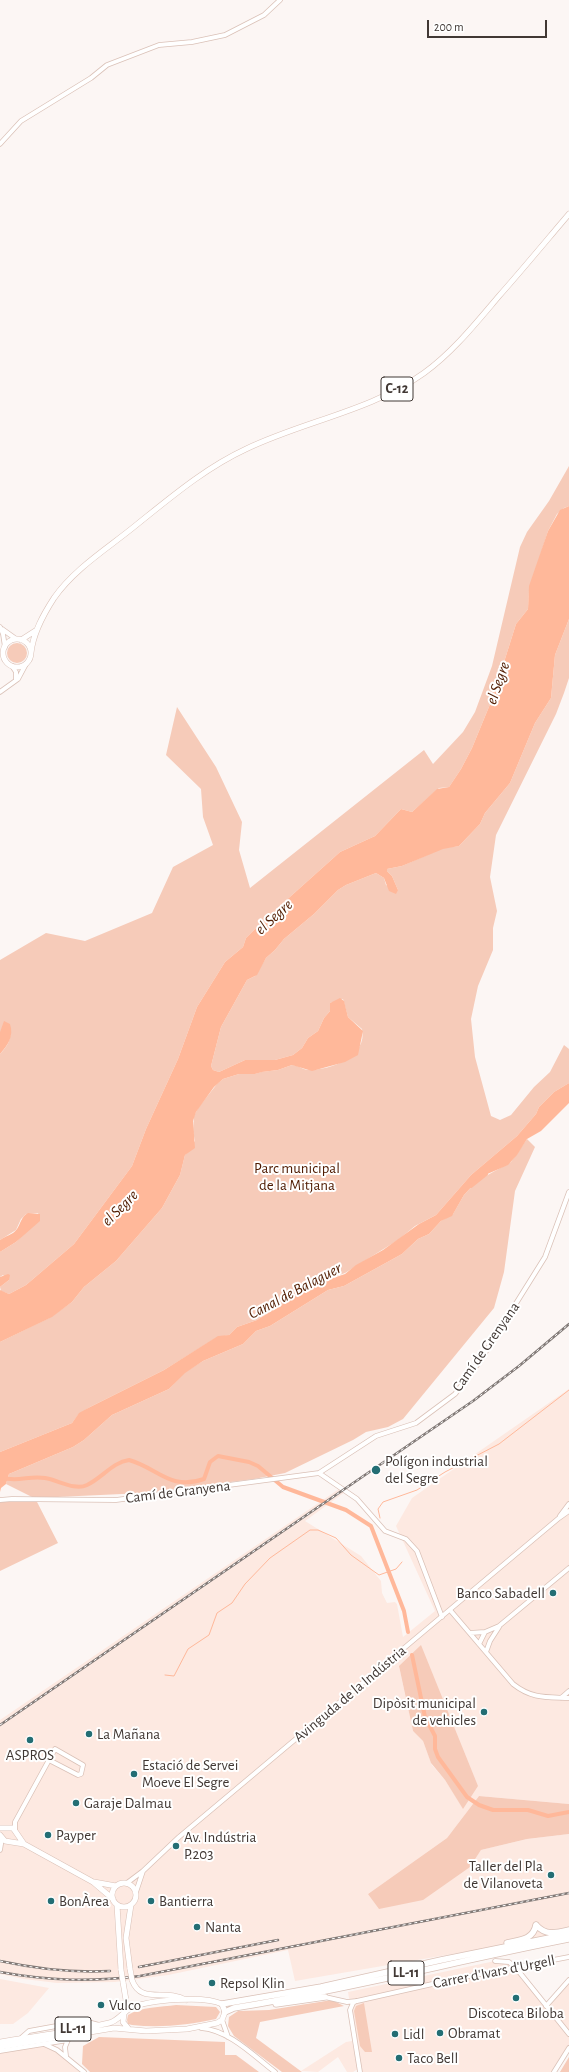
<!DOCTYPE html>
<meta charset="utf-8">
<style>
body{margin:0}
#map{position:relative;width:569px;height:2072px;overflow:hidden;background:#fcf6f4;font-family:"Alegreya Sans",sans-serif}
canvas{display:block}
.scale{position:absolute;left:427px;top:20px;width:120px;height:18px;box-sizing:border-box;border:2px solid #413834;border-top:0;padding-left:5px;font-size:12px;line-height:14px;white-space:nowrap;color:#413834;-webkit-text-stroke:3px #fff;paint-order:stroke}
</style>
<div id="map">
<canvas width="569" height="2072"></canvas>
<div class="scale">200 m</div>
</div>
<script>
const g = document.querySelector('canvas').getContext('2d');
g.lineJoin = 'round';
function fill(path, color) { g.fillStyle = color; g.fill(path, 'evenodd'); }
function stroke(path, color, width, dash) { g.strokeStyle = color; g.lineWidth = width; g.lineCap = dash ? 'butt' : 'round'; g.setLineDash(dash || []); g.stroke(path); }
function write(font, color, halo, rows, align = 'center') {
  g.font = font + ' "Alegreya Sans",sans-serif'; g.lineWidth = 4; g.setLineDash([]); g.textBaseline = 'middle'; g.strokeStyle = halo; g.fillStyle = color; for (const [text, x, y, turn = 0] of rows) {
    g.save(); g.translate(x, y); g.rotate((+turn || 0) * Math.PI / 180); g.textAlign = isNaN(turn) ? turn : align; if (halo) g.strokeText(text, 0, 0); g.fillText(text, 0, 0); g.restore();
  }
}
fill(new Path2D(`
 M569 1389V1804L479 1796 447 1838 368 1894 470 1867 481 1850 527 1839 569 1834V1934L295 1981 288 1950 168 1975 115 1982 57 1983 24 1979 0 1974V1720L339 1489 345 1492 305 1521 361 1556 381 1581 382 1593 387 1603 395 1602 397 1604 403 1637 435 1611 396 1526 412 1498ZM399 1666 463 1808 445 1780 432 1765 423 1741 413 1731Z
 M495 1961 509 1962 547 2005 569 1979V2048L552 2072H361L348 1992Z
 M0 1979 49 1988 28 2013 13 2024H0Z
 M49 2041 87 2072H0V2051Z
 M352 2041 358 2069 353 2072H347L338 2057 318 2072 301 2071 346 2042Z`), '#fde9e1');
fill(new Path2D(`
 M569 466V506L564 508 557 514 548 531 529 591 528 609 516 624 493 697 472 748 461 769 449 787 439 788 412 812 401 809 375 836 340 852 330 861 263 921 246 938 243 947 225 962 197 1007 178 1059 146 1129 132 1166 74 1244 26 1285 9 1294 1 1291 0 1287 9 1280 3 1275 0 1277V1252L16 1242 40 1218 38 1213 26 1214 21 1219 16 1230 0 1240V1054C8 1046 11 1039 11 1028L0 1032V960L46 933 85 941 152 913 173 867 213 845 203 817 201 789 166 755 177 707 216 767 242 822 239 850 250 888 424 750 433 764 463 732 475 712 492 666 520 547 527 532 549 501Z
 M569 619V678L564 693 556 714 496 835 490 877 497 911 493 928V950L478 986 471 1019 475 1057 491 1116 500 1120 511 1115 534 1087 550 1072 564 1045 569 1049V1083L554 1092 539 1107 536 1114 517 1136 471 1175 436 1215 415 1226 398 1240 345 1273 315 1284 257 1320 237 1327 229 1335 216 1338 164 1370 90 1407 78 1415 72 1423 0 1452V1342L49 1318 72 1302 84 1287 116 1261 162 1208 180 1175 185 1155 195 1141 193 1132 194 1116 198 1108 217 1084 223 1079 239 1074H255L261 1072 278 1070 292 1065C298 1065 303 1070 309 1070 331 1070 368 1056 362 1029L348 1017 343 999 330 1003V1011L324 1018 318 1031 308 1038 302 1048 293 1055 275 1060H245L219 1072 213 1070 211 1066 221 1027 247 980 255 976 266 958 275 950 284 939 314 914 338 890 346 885 376 873 384 878 386 885 398 890 392 876 387 871V869L402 866 443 848 459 846 480 824 485 813 510 783 535 723 551 698 555 655Z
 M7 653a10 10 0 1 1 20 0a10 10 0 1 1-20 0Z
 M527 1139 535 1147 515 1191 504 1272 494 1308 403 1419 388 1427 366 1432 353 1440 285 1473 254 1479 144 1493 35 1498 58 1543 0 1571V1502L12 1499 34 1498 6 1484 9 1474 73 1447 84 1440 112 1415 169 1389 185 1372 203 1361 243 1344 256 1331 270 1326 328 1290 344 1286 402 1254 418 1239 429 1234 441 1221 453 1214 464 1195 477 1181 511 1162Z
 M421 1645 478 1786 463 1809 445 1780 431 1763 423 1741 413 1731 399 1666Z
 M479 1796 569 1804V1834L527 1839 481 1850 470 1867 423 1900 379 1909 368 1894 447 1838Z
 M332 2000 344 2006 260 2022 256 2038 302 2072H282L234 2036 228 2026 229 2017 238 2011 269 2010Z
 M364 2003 372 2052H365L360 2046 354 2011 356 2006Z
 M176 2005 216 2007 220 2012 216 2019C188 2025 161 2028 132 2025L128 2024 127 2020 128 2015C141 2007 161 2007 176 2005Z
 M99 2037 225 2042V2055H236L259 2072H90L82 2064 83 2046Z
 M569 2057V2072H560Z`), '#f6cbb9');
fill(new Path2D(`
 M569 506V619L555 655 551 698 535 723 510 783 485 813 480 824 459 846 443 849 402 866 387 869V871L392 876 398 890 396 894 389 891 384 878 376 873 346 885 338 890 314 914 284 939 275 950 266 958 257 975 247 980 221 1027 211 1066 213 1070 219 1072 245 1060H275L293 1055 302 1048 308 1038 318 1031 324 1018 330 1011V1003L340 998 344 1001 348 1017 363 1031 358 1055 345 1062 312 1071 292 1065 278 1070 262 1072 255 1074H239L223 1079 214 1087 196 1112 193 1121 195 1148 185 1155 180 1175 162 1208 116 1261 84 1287 72 1302 52 1317 0 1342V1290L9 1294 26 1285 74 1244 132 1166 146 1129 178 1059 197 1007 225 962 243 947 246 938 263 921 330 861 340 852 375 836 401 809 412 812 437 789 449 787 461 769 472 748 493 697 516 624 528 609 529 586 548 531 560 510Z
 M4 1021 10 1024C14 1036 8 1045 0 1054V1032Z
 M569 1083V1103L541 1131 527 1139 517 1155 508 1165 485 1175 477 1181 464 1195 452 1216 441 1221 429 1234 418 1239 402 1254 344 1286 328 1290 270 1326 256 1331 243 1344 203 1361 185 1373 169 1389 112 1415 84 1440 73 1447 9 1474 6 1484 1 1488 0 1492V1452L72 1423 79 1413 90 1407 164 1370 218 1336 229 1335 237 1327 257 1320 315 1284 345 1274 356 1265 383 1250 419 1224 436 1215 471 1175 517 1136 536 1114 539 1107 554 1092Z
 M28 1213 40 1214V1221L16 1242 0 1252V1240C5 1236 13 1235 17 1229 21 1223 21 1217 28 1213Z
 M8 1274 10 1275 9 1280 0 1287V1277Z`), '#ffb89a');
stroke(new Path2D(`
 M380 1518 378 1509 383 1502 417 1490 445 1472 499 1444 569 1390
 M165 1675 174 1676 188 1649 209 1635 217 1613 232 1603 245 1584 270 1558 310 1530H318L336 1538 351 1555 379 1575 396 1569 402 1562`), '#ffb89a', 1);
stroke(new Path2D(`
 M471 1186 486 1174
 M0 1477C19 1483 28 1475 45 1478 58 1480 75 1491 87 1485 102 1478 113 1462 129 1460 158 1468 170 1491 204 1479L210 1462 218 1456 249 1462 258 1466 283 1487 346 1510 371 1526 404 1611 408 1632
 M412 1655 425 1717 435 1736V1749L438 1757 467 1797 479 1805 493 1810H528L548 1816 569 1812`), '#ffb89a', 4);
const minor = new Path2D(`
 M0 144 21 121 91 78 107 65 159 45 192 42 225 35 264 15 280 0
 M0 627 3 634 5 647
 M2 629 16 639
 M12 666 16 672V680
 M0 692 18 679 26 664
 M319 1473 357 1499 385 1531 406 1539 417 1551 442 1617
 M0 1500 12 1499 116 1500 319 1473 376 1436 416 1423 455 1394 480 1361 545 1257 569 1192
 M560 1516 569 1504
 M450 1610 513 1684C532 1699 546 1697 569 1698
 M470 1633 485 1632 499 1626 569 1568
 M479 1644 485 1632
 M486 1652 490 1641 499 1627
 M561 1698 569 1691
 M15 1830V1822L55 1749 83 1765 81 1774 78 1775 49 1760
 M0 1850 2 1838
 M127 1883 143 1871 179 1837 559 1518 569 1511
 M136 1892 143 1871
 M495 1961 509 1962 516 1968 569 2034
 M325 1997 347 2002 357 2001 459 1978 569 1957
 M356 2001 353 2003 350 2010 360 2072
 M546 2006 569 1980
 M222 2020 228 2037
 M201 2028C229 2030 254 2056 275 2072
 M21 2038 29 2031 84 2021 99 2025
 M44 2044 57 2050 84 2072
 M0 2051 68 2040
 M66 2056 65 2047 68 2040
 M554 2072 569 2048`);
const major = new Path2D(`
 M3 653a14 14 0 1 1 28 0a14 14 0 1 1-28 0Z
 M21 640 35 631
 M31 653C33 633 43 615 54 598 74 569 108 548 135 526 170 498 205 468 246 449 304 421 371 411 424 373 453 352 476 323 499 296 523 269 546 241 569 214
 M0 1828H13L24 1844
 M0 1835 5 1841 24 1844 93 1882 113 1899
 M94 1882 116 1886
 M112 1895a12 12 0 1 1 24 0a12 12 0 1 1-24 0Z
 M117 1905 121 1970
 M130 1969 126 1938 131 1905
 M132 1980C141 2005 165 1988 186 2000
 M123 1982 126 2000 124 2013
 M124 2014 123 2022 128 2028
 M0 2042C36 2036 73 2032 109 2023 118 2021 123 2012 131 2008 149 2000 204 1995 222 2004L225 2012 222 2020 217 2023 187 2029 146 2031 114 2028 0 2047`);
const highway = new Path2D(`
 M536 1925C546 1936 556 1933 569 1930
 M507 1943C520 1940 533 1940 536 1925
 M222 2004 321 1987 441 1960 569 1934
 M276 2004 325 1997
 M225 2012 234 2008C346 1990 457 1961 569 1939`);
stroke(minor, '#dac1b7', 5.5);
stroke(major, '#dac1b7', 6);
stroke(highway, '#dac1b7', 7);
stroke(minor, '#fff', 4);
stroke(major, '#fff', 5);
stroke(highway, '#fff', 5.5);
const rail = new Path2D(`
 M0 1725 473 1401 519 1366 569 1324
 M0 1961C37 1969 72 1973 110 1971
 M139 1967 278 1940
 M0 1972C49 1981 91 1982 140 1976L569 1893`);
stroke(rail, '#817976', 2.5);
stroke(rail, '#fff', 1, [3]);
const majorBridge = new Path2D(`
 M130 1969 132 1980
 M121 1970 123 1982`);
stroke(majorBridge, '#dac1b7', 6, []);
stroke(majorBridge, '#fff', 5);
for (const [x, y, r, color] of [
 [376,1470,5,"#236e74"],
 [553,1593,4,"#236e74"],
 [484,1712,4,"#236e74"],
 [89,1734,4,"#236e74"],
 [30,1740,4,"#236e74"],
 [134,1774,4,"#236e74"],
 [76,1803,4,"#236e74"],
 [48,1835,4,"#236e74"],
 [176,1846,4,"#236e74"],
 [551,1875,4,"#236e74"],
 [51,1901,4,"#236e74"],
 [151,1901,4,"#236e74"],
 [197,1927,4,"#236e74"],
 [212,1983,4,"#236e74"],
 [516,1998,4,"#236e74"],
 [101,2005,4,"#236e74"],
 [440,2033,4,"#236e74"],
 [395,2034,4,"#236e74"],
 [399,2058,4,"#236e74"]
]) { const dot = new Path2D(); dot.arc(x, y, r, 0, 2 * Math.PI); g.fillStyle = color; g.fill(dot); stroke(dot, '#fff', 1.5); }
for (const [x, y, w] of [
 [397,389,32],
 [406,1973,36],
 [73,2029,36]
]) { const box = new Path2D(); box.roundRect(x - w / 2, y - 12, w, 24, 3); g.fillStyle = '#fff'; g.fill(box); stroke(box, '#413834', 1); }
write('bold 14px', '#413834', null, [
 ["C-12",397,389],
 ["LL-11",406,1973],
 ["LL-11",73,2029]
]);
write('15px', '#4f1a00', '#fff', [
 ["Parc municipal",297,1168],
 ["de la Mitjana",297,1185]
]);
write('15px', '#413834', '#fff', [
 ["Camí de Grenyana",486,1347,-55],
 ["Camí de Granyena",178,1492,-7],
 ["Avinguda de la Indústria",350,1694,-40],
 ["Carrer d'Ivars d'Urgell",494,1972,-11]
]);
write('15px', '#413834', '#fff', [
 ["Polígon industrial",385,1461],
 ["del Segre",385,1478],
 ["Banco Sabadell",545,1593,"right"],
 ["Dipòsit municipal",476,1703,"right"],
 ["de vehicles",476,1720,"right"],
 ["La Mañana",97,1734],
 ["ASPROS",30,1755,"center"],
 ["Estació de Servei",142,1765],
 ["Moeve El Segre",142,1782],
 ["Garaje Dalmau",84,1803],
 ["Payper",56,1835],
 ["Av. Indústria",184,1837],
 ["P.203",184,1854],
 ["Taller del Pla",543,1866,"right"],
 ["de Vilanoveta",543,1883,"right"],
 ["BonÀrea",59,1901],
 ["Bantierra",159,1901],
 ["Nanta",205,1927],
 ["Repsol Klin",220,1983],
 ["Vulco",109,2005],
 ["Discoteca Biloba",516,2013,"center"],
 ["Obramat",448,2033],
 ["Lidl",403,2034],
 ["Taco Bell",407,2058]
], 'left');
write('italic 16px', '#531e03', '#fff', [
 ["el Segre",498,683,-71],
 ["el Segre",274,917,-42],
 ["el Segre",120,1208,-45],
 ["Canal de Balaguer",295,1291,-28]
]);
</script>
